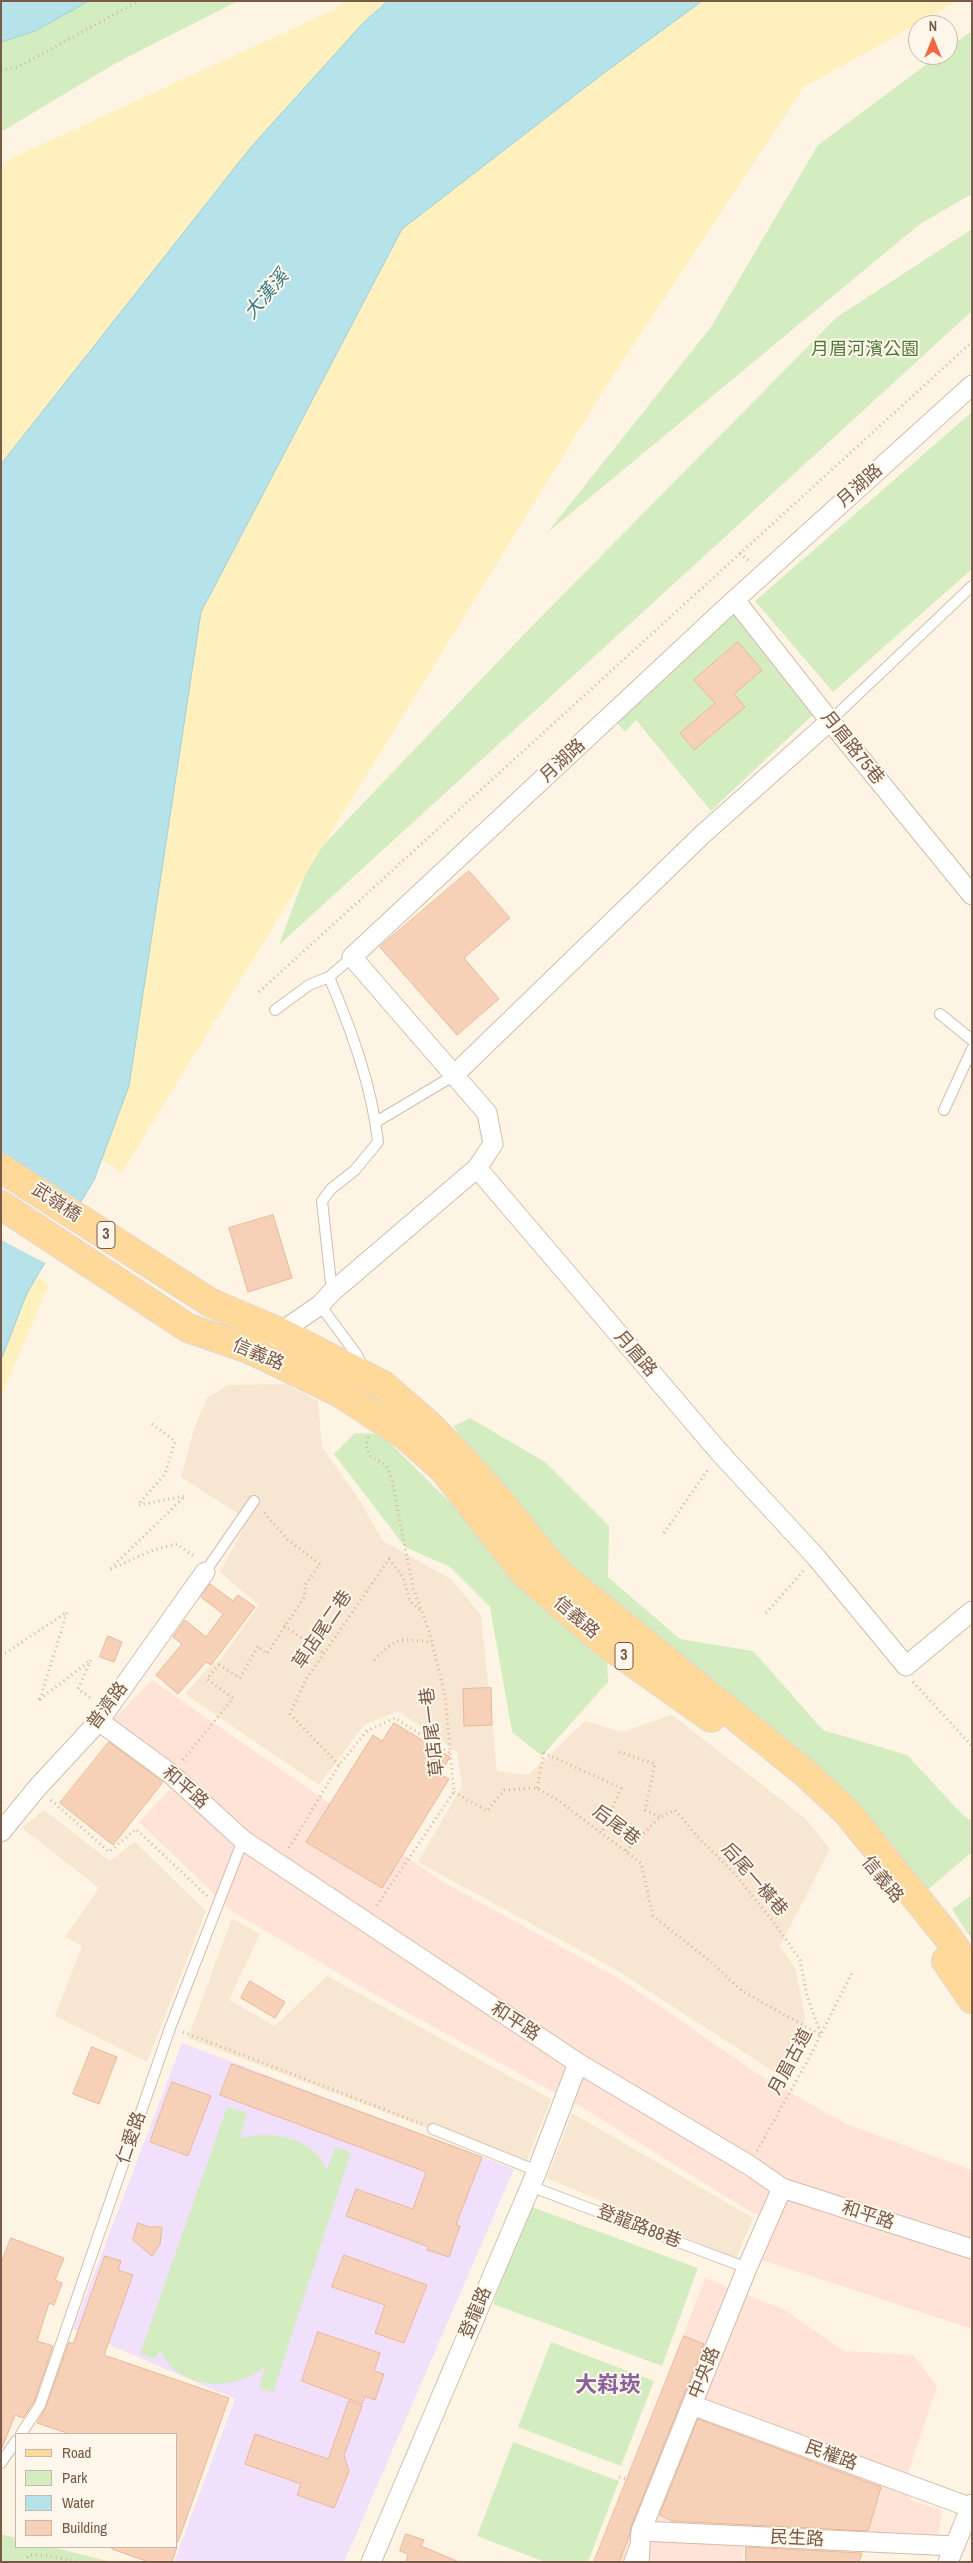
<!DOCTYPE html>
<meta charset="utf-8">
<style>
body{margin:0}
#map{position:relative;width:973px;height:2563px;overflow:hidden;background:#fef4e3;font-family:"Archivo Narrow",sans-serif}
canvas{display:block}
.frame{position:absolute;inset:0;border:2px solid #795947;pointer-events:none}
.legend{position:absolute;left:15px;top:2433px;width:162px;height:115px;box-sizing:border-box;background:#fff7ec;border:1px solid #c9b8aa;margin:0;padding:6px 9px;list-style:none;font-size:15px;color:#795947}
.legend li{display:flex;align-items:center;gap:10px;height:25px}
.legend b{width:25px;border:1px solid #c9b8aa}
.north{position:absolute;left:908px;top:15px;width:50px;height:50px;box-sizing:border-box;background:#fff7ec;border:1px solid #c9b8aa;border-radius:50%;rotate:0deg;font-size:14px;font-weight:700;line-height:20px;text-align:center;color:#795947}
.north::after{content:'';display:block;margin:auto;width:18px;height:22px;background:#f3663e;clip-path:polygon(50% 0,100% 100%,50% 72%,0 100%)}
</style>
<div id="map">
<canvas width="973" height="2563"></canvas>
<div class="frame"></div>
<ul class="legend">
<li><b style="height:6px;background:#ffd99a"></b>Road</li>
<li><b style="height:14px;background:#d3edc0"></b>Park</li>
<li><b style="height:14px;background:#b6e2ea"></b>Water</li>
<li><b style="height:14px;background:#f6d1b8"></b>Building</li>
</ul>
<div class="north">N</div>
</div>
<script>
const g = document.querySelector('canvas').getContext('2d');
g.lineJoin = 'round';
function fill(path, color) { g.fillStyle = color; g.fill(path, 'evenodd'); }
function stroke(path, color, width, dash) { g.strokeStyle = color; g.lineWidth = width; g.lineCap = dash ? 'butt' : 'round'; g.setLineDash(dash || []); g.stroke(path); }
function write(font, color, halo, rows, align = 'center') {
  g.font = font + ' "Archivo Narrow","Noto Sans TC",sans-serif'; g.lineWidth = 4; g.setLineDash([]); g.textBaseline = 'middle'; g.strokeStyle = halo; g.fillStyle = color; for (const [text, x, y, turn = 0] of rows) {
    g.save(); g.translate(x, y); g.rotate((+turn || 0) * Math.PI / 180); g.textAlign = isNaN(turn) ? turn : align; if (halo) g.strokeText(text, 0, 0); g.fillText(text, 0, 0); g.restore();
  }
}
fill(new Path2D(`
 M286 1384 318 1401 322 1447 358 1498 383 1541 451 1579 481 1615 497 1771 528 1775 585 1721 622 1732 672 1715 806 1819 830 1849 780 1946 795 1968 805 2016 801 2054 788 2081 618 1971 418 1862 462 1786 457 1752 398 1711 364 1725 319 1785 185 1694 207 1669 221 1659 259 1605 220 1572 248 1520 181 1477 194 1429 207 1398 228 1385Z
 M44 1810 110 1861 135 1842 206 1911 147 2062 55 2016 82 1946 65 1937 99 1888 22 1828Z
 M232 1918 260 1934 229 2000 275 2026 327 1976 551 2099 525 2165 188 2038Z
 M572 2113 753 2218 736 2259 547 2178Z`), '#f7e6d1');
fill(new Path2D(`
 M152 1680 443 1882 620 1979 758 2074 846 2124 972 2170V2329L762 2260 775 2222 749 2211 583 2108 397 2007 233 1912 139 1822 183 1775 114 1719Z
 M705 2278 785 2310 844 2351 913 2355 937 2386 909 2470 910 2500 942 2510 938 2540 745 2538 742 2562H597Z`), '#ffe3d7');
fill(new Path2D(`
 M182 2043 514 2169 344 2562H174L235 2399 73 2329Z`), '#f1e0fb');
fill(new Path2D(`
 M1 1H238L116 63 1 132Z
 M972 31V194L920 224 547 533 711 327 818 145 939 55H948V48Z
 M972 229V311L279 945 311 858 530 628 837 317Z
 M972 412V569L833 692 755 601Z
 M735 603 822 706 711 811 636 720 625 732 612 717Z
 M470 1418 545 1462 609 1526 608 1577 680 1639 753 1651 823 1730 907 1755 963 1815 972 1821V1852L925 1892 558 1560 472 1458 454 1426Z
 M355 1433 381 1434 607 1658 608 1682 542 1756 512 1732 490 1607 450 1567 405 1547 334 1454Z
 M972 1895V1940L952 1909Z
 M227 2107 247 2113 240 2138C273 2131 312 2136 327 2170L335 2147 351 2152 273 2393 259 2388 265 2367C234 2392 179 2391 160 2350L156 2359 140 2354Z
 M529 2206 698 2268 662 2366 493 2304Z
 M551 2342 654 2381 621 2466 518 2427Z
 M513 2442 619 2481 588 2562H545L477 2536Z
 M1 2534 16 2538V2547H52L111 2562H1Z`), '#d3edc0');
fill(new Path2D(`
 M344 1H958L803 88 603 391 122 1172 1 1099V167L10 159 335 9Z
 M1 1254 49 1284 1 1396Z`), '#fff0bd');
const water = new Path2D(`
 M1 1H89L35 31 1 42Z
 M388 1H702L604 73 402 229 201 612 129 1086 94 1180 27 1293 1 1360V464L251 147 363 23Z`);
fill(water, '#b6e2ea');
stroke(water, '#9bd2dd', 1);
fill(new Path2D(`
 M1 1158 80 1208 47 1264 1 1240Z`), '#fef4e3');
const building = new Path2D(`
 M738 642 762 670 734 694 745 707 694 750 680 733 715 703 694 680Z
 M469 871 510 918 464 958 499 999 457 1035 380 947Z
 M273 1215 292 1278 248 1292 229 1228Z
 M210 1584 233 1601 238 1595 255 1607 211 1665 206 1662 178 1694 156 1675 182 1644 173 1637 185 1620 206 1637 223 1614 201 1597Z
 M108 1636 122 1642 114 1662 100 1657Z
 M491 1688 492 1725 464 1726 463 1689Z
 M394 1723 450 1757 440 1774 449 1779 382 1888 306 1842 373 1735 382 1741Z
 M109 1742 163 1782 113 1845 60 1803Z
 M250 1981 285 2002 275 2018 241 1998Z
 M92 2047 117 2057 99 2104 73 2094Z
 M232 2064 482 2157 456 2225 460 2226 449 2257 427 2250 429 2247 346 2216 356 2189 413 2209 426 2172 220 2095Z
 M172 2082 211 2096 188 2156 150 2142Z
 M138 2223 149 2227H162L160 2244 152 2256 133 2240Z
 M11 2238 64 2258 55 2280 62 2283 54 2305 49 2303 37 2341 53 2346 34 2402 23 2418 15 2415 2 2448 1 2264Z
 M344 2255 427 2285 404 2343 375 2333 385 2305 332 2287Z
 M105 2256 121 2261 118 2270 133 2275 104 2355 229 2398 178 2542H176V2434H70L37 2423 46 2407 69 2342 73 2344Z
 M318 2332 380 2353 374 2371 384 2374 375 2400 365 2396 362 2404 302 2381Z
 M684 2336 704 2344 631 2527 629 2537 619 2562H594Z
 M349 2401 362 2406 344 2455 349 2471 334 2508 297 2495 301 2484 245 2464 255 2434 328 2459Z
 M698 2419 881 2487 868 2531 672 2521 660 2515Z
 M406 2534 424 2540 421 2546 459 2562H406L408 2554 400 2551Z
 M113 2547H177L172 2562H149L112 2549Z
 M746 2547 862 2553 859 2562H746Z`);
fill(building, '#f6d1b8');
stroke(building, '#eab797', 1);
const service = new Path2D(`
 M830 721 972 586
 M275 1010 309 985 329 977
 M940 1014 972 1040
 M944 1110 972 1049
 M376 1122 453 1076
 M332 1292 322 1201 331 1189 355 1170 378 1142C372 1086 351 1029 329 977L352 957
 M320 1305 357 1355 363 1368
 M205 1572 254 1501
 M433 2129 537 2171
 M530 2186 747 2268
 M21 2434 40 2405 170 2028 243 1840
 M1 2463 16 2441
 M629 2562 635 2546`);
const minor = new Path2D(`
 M735 600 830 721 972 895
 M453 1076 703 834 830 721
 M477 1168 493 1144 487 1113 352 957 728 606 972 385
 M272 1338 320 1305 332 1292 477 1168 720 1453 816 1557 906 1666 972 1611
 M99 1721 171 1774 243 1840 578 2063 749 2165 782 2188 972 2249
 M1 1832 37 1788 99 1721 205 1572
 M692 2405 972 2508
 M641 2531 954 2546
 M371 2562 537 2171 578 2063
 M639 2562 641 2531 747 2268 782 2188
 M948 2562 972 2504`);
const primary = new Path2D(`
 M1 1168 211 1303 282 1333 383 1385 429 1425 464 1461 503 1505 556 1571 804 1772 847 1812 947 1936 972 1973
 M1 1205 188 1328 249 1349 340 1393 406 1436 444 1470 523 1572 604 1642 711 1718
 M946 1961 972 1999`);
stroke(service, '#d3bdab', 12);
stroke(minor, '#d3bdab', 21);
stroke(primary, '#dfd7d3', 30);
stroke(new Path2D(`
 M1 70 18 67 139 1
 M740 553 751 563
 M259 992 972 342
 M152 1424 175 1441 165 1474 138 1505 185 1496 109 1570 150 1551 177 1544 196 1558
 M368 1437 366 1446 370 1456 386 1465 392 1480 413 1588 429 1631 445 1695 454 1792 375 1908
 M664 1533 709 1468
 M766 1613 804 1570
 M284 1626 324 1653
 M1 1656 67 1612 40 1699 91 1660 78 1689 92 1699
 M374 1660C398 1636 399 1639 431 1642
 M913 1682 972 1746
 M619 1752 655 1764 645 1810 660 1817
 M183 1760 233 1698 207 1679 219 1665 240 1678 258 1646 267 1654 305 1596V1585L320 1564 288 1540 263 1511
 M339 1765 290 1714 305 1681 389 1559 403 1577 410 1601 422 1612
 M537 1788 544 1753 621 1788 602 1833
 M454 1792 487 1811 504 1790 537 1788 559 1801 641 1863 653 1916 711 1962 742 1991 821 2035
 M51 1800 109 1852 136 1829 207 1896
 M289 1848 339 1765 367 1731 395 1718 450 1753
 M626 1851 660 1817 675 1810 697 1836 734 1873 775 1924 800 1960 807 1996 821 2034
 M183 2032 422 2124
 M757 2151 809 2058 853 1971
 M619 2477 627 2479
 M25 2562 29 2555H46L76 2562`), '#dbb49b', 3, [1, 4]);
stroke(service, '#fff', 10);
stroke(minor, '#fff', 19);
stroke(primary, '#ffd99a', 28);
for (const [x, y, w] of [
 [106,1235,18],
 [624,1656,18]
]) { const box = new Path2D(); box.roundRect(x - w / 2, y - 13.5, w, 27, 4); g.fillStyle = '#fff7ec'; g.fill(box); stroke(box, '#795947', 1); }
write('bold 16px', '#795947', null, [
 ["3",106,1235],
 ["3",624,1656]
]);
write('18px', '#4d7a3b', '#fff7ec', [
 ["月眉河濱公園",865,350]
]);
write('18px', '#795947', '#fff7ec', [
 ["月湖路",860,486,-42],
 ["月眉路75巷",852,748,51],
 ["月湖路",563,761,-43],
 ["武嶺橋",56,1203,33],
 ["月眉路",635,1354,49],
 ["信義路",258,1355,23],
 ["信義路",576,1618,41],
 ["草店尾二巷",323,1630,-56],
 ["普濟路",108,1706,-53],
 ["草店尾一巷",433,1732,-97],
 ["和平路",185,1788,41],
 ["后尾巷",616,1826,37],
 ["后尾一橫巷",754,1880,49],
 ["信義路",882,1880,51],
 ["和平路",515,2022,33],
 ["月眉古道",791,2062,-62],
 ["仁愛路",132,2138,-71],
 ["和平路",868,2216,18],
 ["登龍路88巷",639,2227,21],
 ["登龍路",476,2313,-67],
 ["中央路",705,2373,-68],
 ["民權路",831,2456,20],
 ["民生路",797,2539,3]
]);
write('italic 19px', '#3b7b87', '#fff7ec', [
 ["大漢溪",267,295,-50]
]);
write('bold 22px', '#89619d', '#fff7ec', [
 ["大嵙崁",608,2386]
]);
</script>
